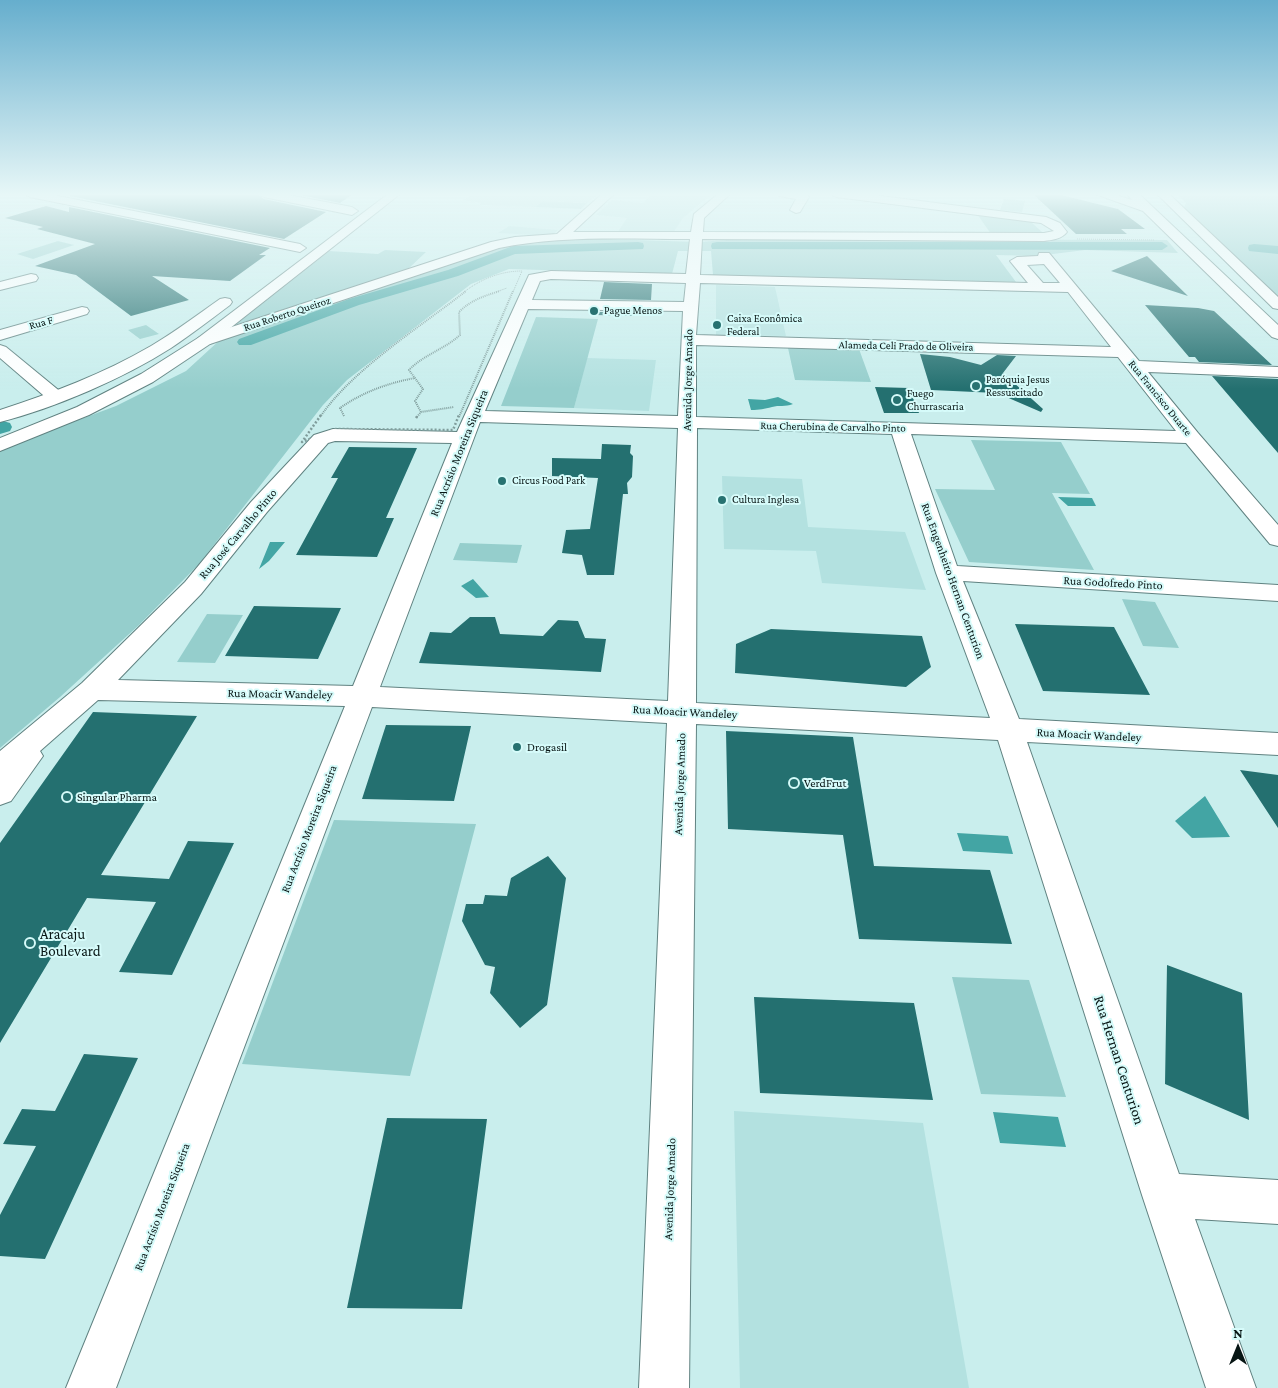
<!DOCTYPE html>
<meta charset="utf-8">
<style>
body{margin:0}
#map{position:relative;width:1278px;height:1388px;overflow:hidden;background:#c9eeed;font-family:"Crimson Pro",serif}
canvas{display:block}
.north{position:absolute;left:1213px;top:1323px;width:50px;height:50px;-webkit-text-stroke:4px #d6fbfa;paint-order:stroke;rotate:0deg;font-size:14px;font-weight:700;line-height:20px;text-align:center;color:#081615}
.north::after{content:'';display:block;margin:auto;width:18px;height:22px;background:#081615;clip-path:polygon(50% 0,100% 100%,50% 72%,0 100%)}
</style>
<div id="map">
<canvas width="1278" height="1388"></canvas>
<div class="north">N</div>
</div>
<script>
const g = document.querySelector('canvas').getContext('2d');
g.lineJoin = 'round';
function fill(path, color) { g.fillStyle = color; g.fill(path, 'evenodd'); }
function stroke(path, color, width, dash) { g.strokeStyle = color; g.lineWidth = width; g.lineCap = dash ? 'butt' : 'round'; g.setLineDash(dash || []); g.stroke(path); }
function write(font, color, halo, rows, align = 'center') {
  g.font = font + ' "Crimson Pro",serif'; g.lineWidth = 4; g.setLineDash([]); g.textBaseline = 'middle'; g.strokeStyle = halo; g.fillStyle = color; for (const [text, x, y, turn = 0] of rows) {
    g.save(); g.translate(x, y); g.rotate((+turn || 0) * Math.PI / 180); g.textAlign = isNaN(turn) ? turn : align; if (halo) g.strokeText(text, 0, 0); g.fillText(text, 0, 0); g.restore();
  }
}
fill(new Path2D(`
 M473 194H598L587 203 543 201 535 207 479 205 481 203 463 200Z
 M652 194H712L683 218 673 233H617L627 218 596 215 612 200 643 203Z
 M509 226 558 230 552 236 498 233Z
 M716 285 775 287 786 336 716 335Z
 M587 358 656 360 649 411 574 408Z
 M722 476 802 479 808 527 905 532 926 590 822 583 816 551 724 549Z
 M734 1111 923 1123 969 1388H740Z`), '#b3e1e0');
fill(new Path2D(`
 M1177 194H1278V297L1183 209 1186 203Z
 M1004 199 1025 201 1022 212 1000 210Z
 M543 201 587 203 581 209 535 207Z
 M977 214 1030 221 1042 232 1039 234H991Z
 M576 238 698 242 741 239 1167 240 1178 253 1085 250 1037 256 996 255 1016 282 713 275 711 251H678L672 274 509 269 471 284 347 380 323 405 199 564 139 625 60 697 0 748V449L116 406 186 371 222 338 491 251 525 242Z
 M58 241 74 245 33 259 17 254Z
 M385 250 426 252 407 270 235 325 329 251 378 254Z
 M536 317 598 319 574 408 501 406Z
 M146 325 159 334 140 339 128 330Z
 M788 348 859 349 871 382 795 380Z
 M971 440 1061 442 1090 494 1052 493 1094 570 969 562 935 489 995 490Z
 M460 543 522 545 517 563 453 560Z
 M1122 599 1155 602 1179 648 1143 646Z
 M207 614 243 615 215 663 177 662Z
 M334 820 476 824 410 1076 242 1064Z
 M952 977 1029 980 1066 1097 981 1094Z`), '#95cecc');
fill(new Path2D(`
 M778 397 793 404C785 407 779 405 772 407 764 409 760 410 751 410L748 399 765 400Z
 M1058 497 1092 498 1096 506H1068Z
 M270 542H285L269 561 259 569Z
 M473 579 489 597 476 598 461 586Z
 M1205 796 1230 837 1192 838 1175 821Z
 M957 833 1008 836 1013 854 963 851Z
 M993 1112 1058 1117 1066 1147 1000 1143Z`), '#43a5a4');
fill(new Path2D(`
 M638 242 643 243 644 246 643 249 515 254 458 276 359 305 251 345H239L237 342 239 339 349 299 448 270 513 246Z
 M717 242H1162L1168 246 1162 250 712 249 711 246 712 243Z
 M1254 244 1278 246V254L1249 251 1248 248 1249 245Z
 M3 421 10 423 12 427 10 431 0 434V422Z`), '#43a5a4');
fill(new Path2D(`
 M70 194H257L264 199 326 212 284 239 70 196Z
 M295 194H353L340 203Z
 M1033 194 1061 195 1118 209 1145 229H1121L1127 234H1076Z
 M46 206 69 212V207L270 248 259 255H266L230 281 152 276 189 300 131 316 76 275 35 266 95 244 37 229 43 227 5 218Z
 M1147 256 1188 296 1111 271Z
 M604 282 652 284 651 300 600 299Z
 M1145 305 1198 308 1214 311 1272 365 1199 362 1195 357H1189Z
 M597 312H637V316L596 315Z
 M920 354 950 357 981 365 997 355 1016 356 1003 373 1043 409 1041 412 997 393 931 390Z
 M1212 376 1278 379V453Z
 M875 387 909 388 919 413H884Z
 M602 444 631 445 630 453 633 456 632 477 627 483 628 494H623L614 575H587L582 555 562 553 566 530 590 529 598 478 552 476V458L601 459Z
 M349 447 417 448 386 518H394L377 557 296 555 338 478H331Z
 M254 606 341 608 318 659 225 656Z
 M470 617H495L500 634 543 636 558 620 578 621 585 638 606 639 601 672 419 663 430 632 451 633Z
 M1015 624 1114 627 1150 695 1043 691Z
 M771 629 922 636 931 667 906 687 735 673 736 644Z
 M93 712 197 716 101 875 169 879 188 841 234 843 172 975 119 972 156 902 87 898 0 1043V843Z
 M386 725 471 726 454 801 362 799Z
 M726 731 853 737 874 866 990 870 1012 944 859 939 843 835 728 829Z
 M1240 770 1278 775V828Z
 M548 856 566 878 547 1005 520 1028 490 993 495 967 485 965 462 921 466 904H483L485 895 507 896 511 878Z
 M1167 965 1242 993 1249 1120 1165 1084Z
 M754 997 914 1003 933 1100 760 1093Z
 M84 1054 138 1058 45 1259 0 1256V1215L36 1146 3 1144 22 1109 55 1111Z
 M387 1118 487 1119 462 1309 347 1308Z`), '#247070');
const minor = new Path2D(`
 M25 194H48L300 244 306 248 300 252 30 197Z
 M259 194H283L352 207 358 211 352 215 264 197Z
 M602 194H614L573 232H691L694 214 718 194H730L704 218 703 232 1044 233 1054 231 1041 223 836 197 831 194H865L1046 217 1060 223 1067 232C1062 239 1052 240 1044 241L702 239 700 275 1028 283 1010 261 1017 257 1038 256 1039 253H1049L1139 361 1278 367V377L1148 372 1198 433 1278 525V546L1270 544 1186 443 911 434 957 566 1278 585V601L963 581 1019 719 1278 733V755L1027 742 1179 1174 1278 1180V1224L1195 1219 1256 1388H1206L1142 1195 998 740 696 724 689 1388H639L667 723 372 707 116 1388H66L345 706 98 700 40 751 43 756 11 801 0 805V751L82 683 185 582 251 502 314 435 333 429 457 432 529 275 551 271 686 274 690 239C627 239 561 235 499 248L210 344H198L196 341 198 338 491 242 515 237 557 234ZM1044 264 1060 283H1043L1027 265ZM551 279 686 283 684 302 532 300 540 281ZM700 283 1068 292 1111 347 696 335ZM528 309 683 311 678 416 485 411ZM696 345 1118 357 1176 431 696 417ZM480 422 678 428 668 701 380 687ZM697 428 892 434 936 573 990 718 696 703ZM335 441 452 443 353 686 118 680 201 594 267 512 328 443Z
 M778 194H806L809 197 800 212 796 213 790 210 796 199 779 196Z
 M31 274 36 275 38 278 36 281 0 290V282Z
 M82 307 87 308 89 311 87 314 0 340V330Z
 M0 345 6 347 62 393 65 397 62 401 56 402 50 401 0 358Z`);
const major = new Path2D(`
 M388 194H400L210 344 153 382 89 415 0 451V438L77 407 141 374 198 338Z
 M1095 194H1113L1132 200 1127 194H1139L1278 325V339L1272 337 1143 211Z
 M1157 194H1169L1278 297V309L1273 308Z
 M225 298 230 299 232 302 230 305C211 319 192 334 171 348 124 378 55 408 0 422V410C52 393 103 374 151 346 175 332 197 315 220 299Z`);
stroke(minor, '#608281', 2);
stroke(major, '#608281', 2);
stroke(new Path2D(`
 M1077 239 1154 240
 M464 292C481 279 501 271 522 271L513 292
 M496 292 507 288`), '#809d9c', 1, [1, 1]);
stroke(new Path2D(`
 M421 412 415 401 423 389 409 370C423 355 445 349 460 335L459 312C471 300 484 296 500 291
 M344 416 340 408C363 392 388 383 415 378
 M320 417C353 369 420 327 466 291
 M417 417 421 412 454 407
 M459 417 513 291`), '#809d9c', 2, [1, 1]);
stroke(new Path2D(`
 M321 415 302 442 336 429 453 430 459 415
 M416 418 418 415`), '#809d9c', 2.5, [2, 2]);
fill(minor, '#fff');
fill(major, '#fff');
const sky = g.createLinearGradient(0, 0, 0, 389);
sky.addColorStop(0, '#66aecd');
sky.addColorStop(0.5, '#e7f7f7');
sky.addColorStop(1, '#e7f7f700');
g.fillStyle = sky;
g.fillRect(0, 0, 1278, 389);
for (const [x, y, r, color] of [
 [594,311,5,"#277271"],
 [717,325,5,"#277271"],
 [976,386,5,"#277271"],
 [897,400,5,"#277271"],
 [502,481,5,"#277271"],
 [722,500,5,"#277271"],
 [517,747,5,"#277271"],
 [794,783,5,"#277271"],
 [67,797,5,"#277271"],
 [30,943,5,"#277271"]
]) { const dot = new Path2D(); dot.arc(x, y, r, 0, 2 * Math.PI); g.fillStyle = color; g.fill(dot); stroke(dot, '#d6fbfa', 2); }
write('11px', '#081615', '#d6fbfa', [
 ["Pague Menos",604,311],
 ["Caixa Econômica",727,319],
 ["Federal",727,332],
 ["Paróquia Jesus",986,380],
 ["Ressuscitado",986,393],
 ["Fuego",907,394],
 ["Churrascaria",907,407],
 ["Circus Food Park",512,481],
 ["Cultura Inglesa",732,500]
], 'left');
write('11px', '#081615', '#d6fbfa', [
 ["Rua Roberto Queiroz",287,314,-18],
 ["Rua F",41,323,-16],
 ["Alameda Celi Prado de Oliveira",906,346,1],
 ["Rua Francisco Duarte",1160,398,51],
 ["Rua Cherubina de Carvalho Pinto",833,427,1]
]);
write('12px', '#081615', '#d6fbfa', [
 ["Avenida Jorge Amado",688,380,-89],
 ["Rua Acrísio Moreira Siqueira",459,453,-68],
 ["Rua José Carvalho Pinto",238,534,-50],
 ["Rua Engenheiro Hernan Centurion",953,581,70],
 ["Rua Godofredo Pinto",1113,583,3],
 ["Rua Moacir Wandeley",280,694,1],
 ["Rua Moacir Wandeley",685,712,3],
 ["Rua Moacir Wandeley",1089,735,3],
 ["Avenida Jorge Amado",680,784,-88],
 ["Rua Acrísio Moreira Siqueira",309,829,-69],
 ["Avenida Jorge Amado",670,1189,-88],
 ["Rua Acrísio Moreira Siqueira",162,1207,-69]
]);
write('12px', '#081615', '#d6fbfa', [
 ["Drogasil",527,747],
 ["VerdFrut",804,783],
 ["Singular Pharma",77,797]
], 'left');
write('15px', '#081615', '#d6fbfa', [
 ["Aracaju",40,934],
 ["Boulevard",40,951]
], 'left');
write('15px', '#081615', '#d6fbfa', [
 ["Rua Hernan Centurion",1119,1060,72]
]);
</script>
